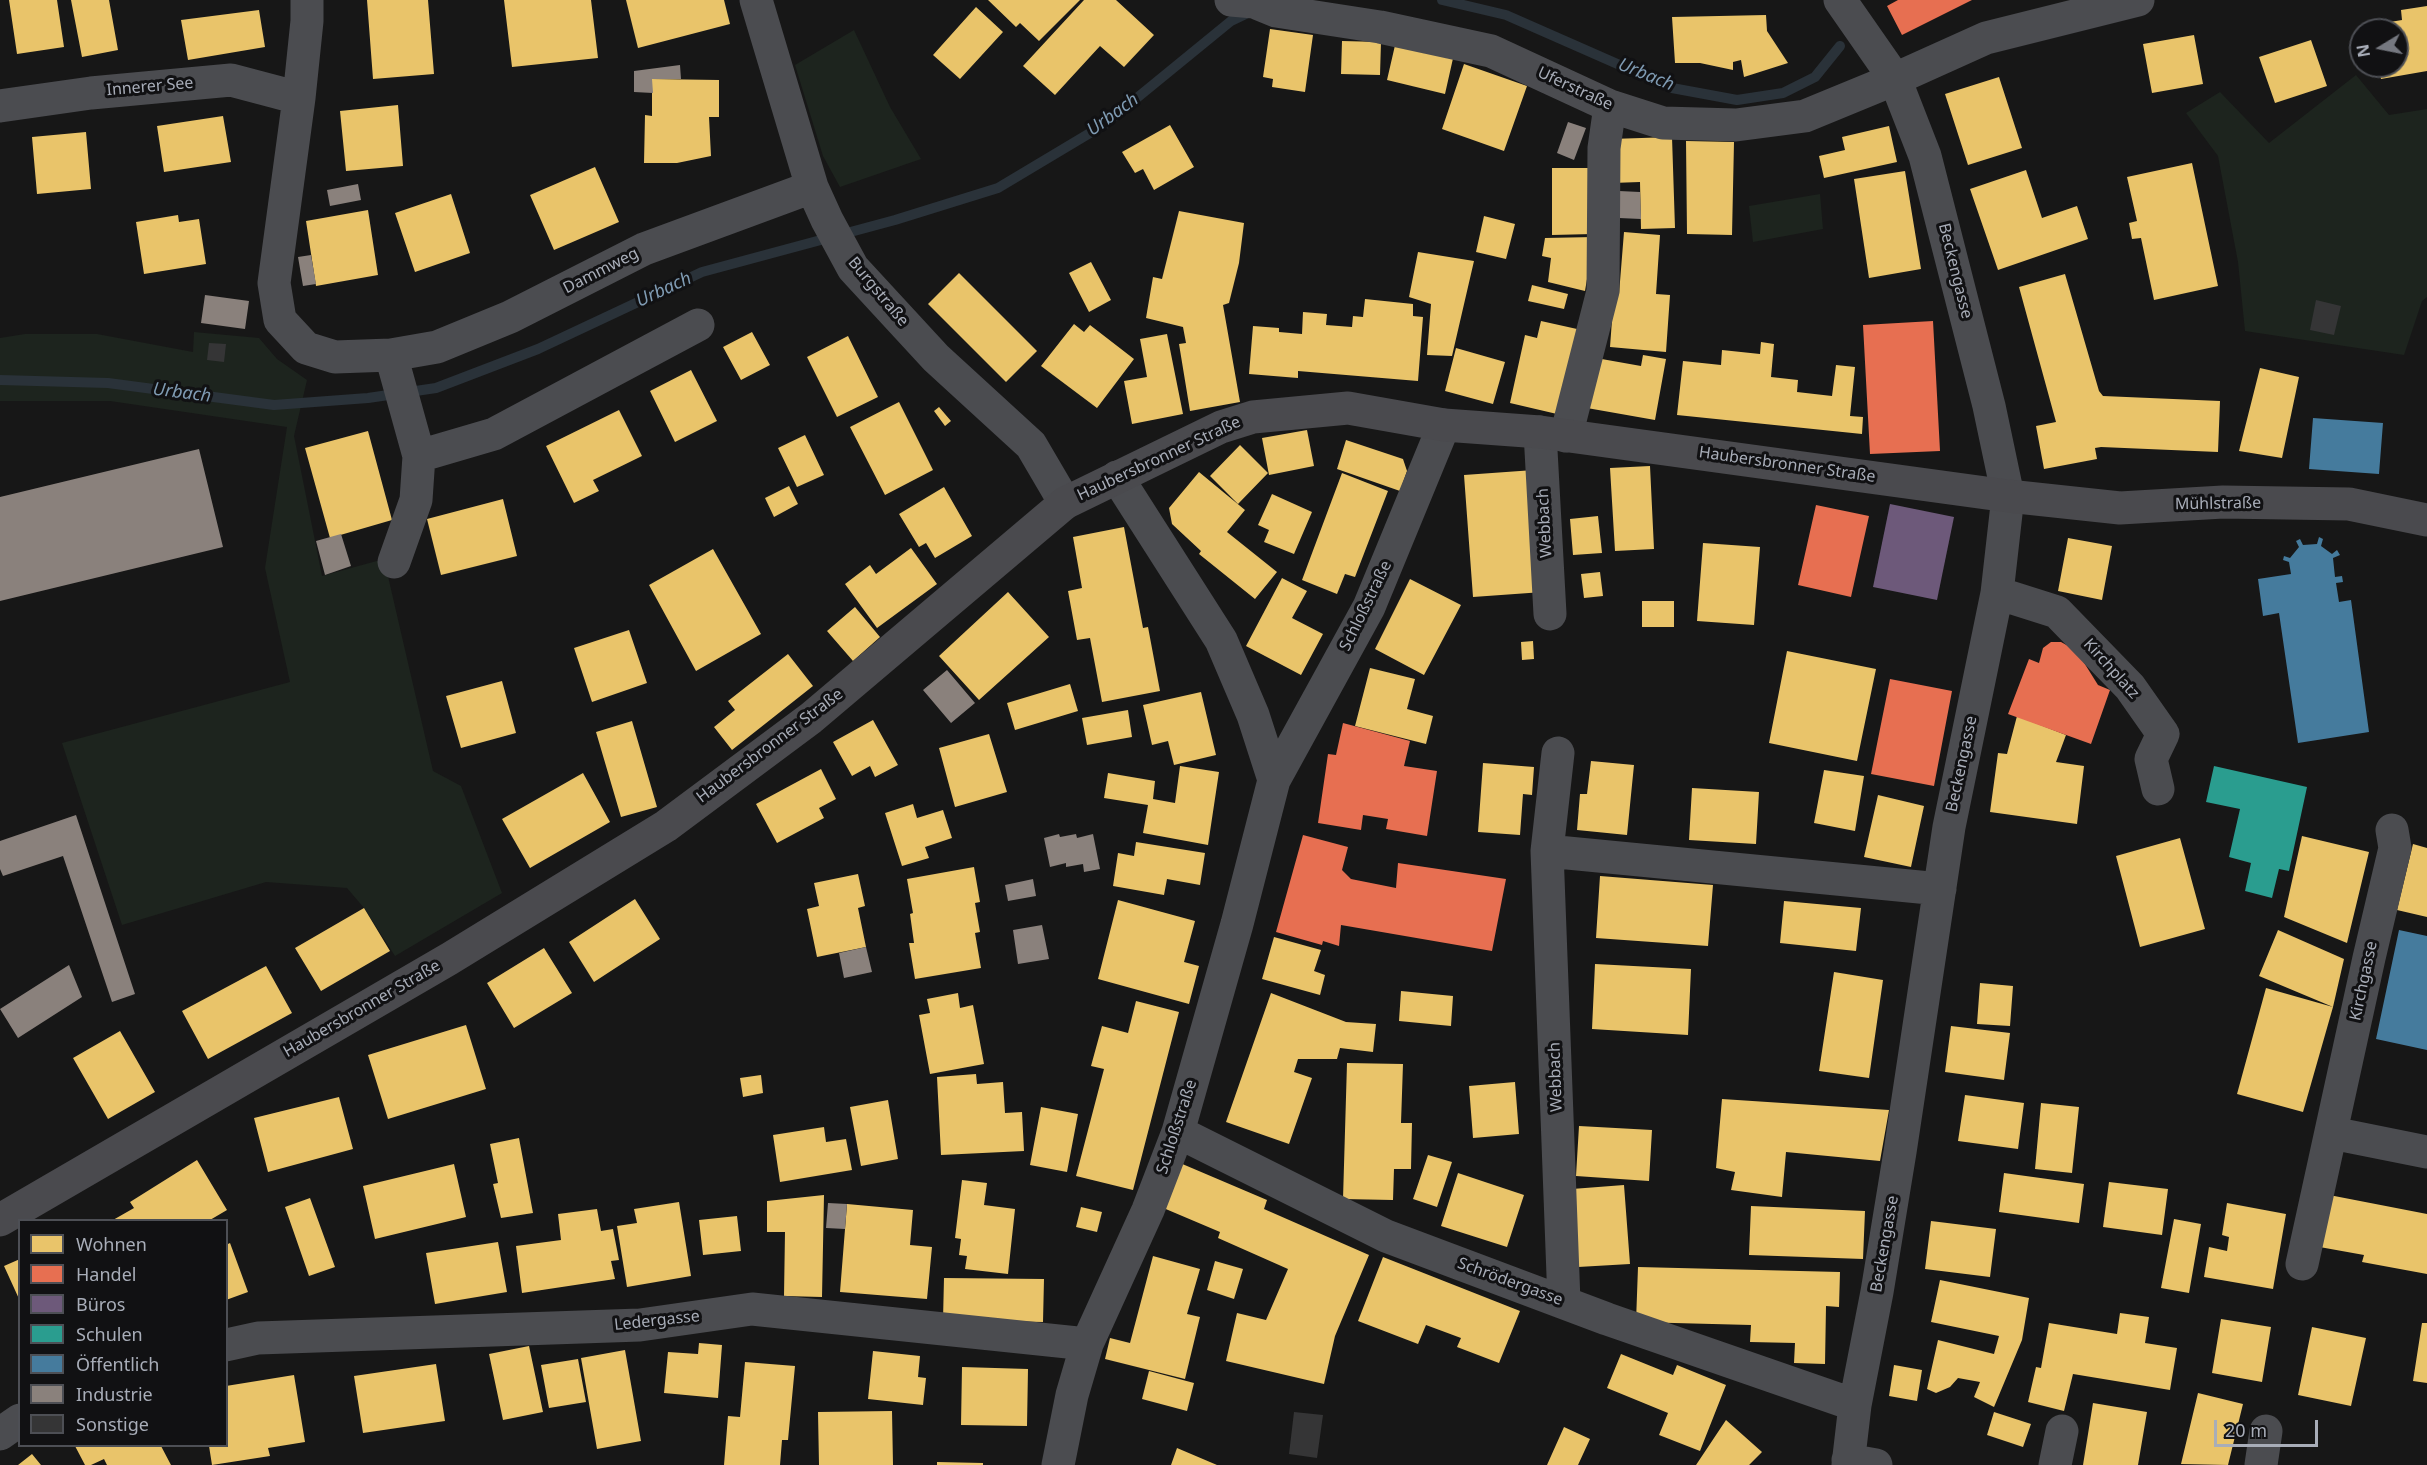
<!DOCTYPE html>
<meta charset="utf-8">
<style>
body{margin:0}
#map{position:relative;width:2427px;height:1465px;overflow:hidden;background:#171717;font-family:"Noto Sans",sans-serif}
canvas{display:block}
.legend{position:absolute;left:18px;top:1219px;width:210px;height:228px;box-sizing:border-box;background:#111113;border:2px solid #4d4f55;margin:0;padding:8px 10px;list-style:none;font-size:18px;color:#a8adb8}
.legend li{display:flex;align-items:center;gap:12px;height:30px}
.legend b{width:30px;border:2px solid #4d4f55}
.north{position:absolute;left:2349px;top:18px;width:60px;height:60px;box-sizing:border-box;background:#111113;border:2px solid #4d4f55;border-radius:50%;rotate:260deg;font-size:16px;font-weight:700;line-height:24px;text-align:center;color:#a8adb8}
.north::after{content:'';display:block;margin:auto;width:21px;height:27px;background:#757880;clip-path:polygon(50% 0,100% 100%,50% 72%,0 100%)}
.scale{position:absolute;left:2214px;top:1420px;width:104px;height:27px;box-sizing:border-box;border:3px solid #a8adb8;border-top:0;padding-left:8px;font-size:18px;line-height:21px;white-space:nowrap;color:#a8adb8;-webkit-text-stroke:4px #111113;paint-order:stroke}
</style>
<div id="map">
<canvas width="2427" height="1465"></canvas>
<ul class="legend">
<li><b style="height:16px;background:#e9c46a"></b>Wohnen</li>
<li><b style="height:16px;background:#e76f51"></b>Handel</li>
<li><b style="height:16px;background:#6d597a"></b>Büros</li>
<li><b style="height:16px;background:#2a9d8f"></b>Schulen</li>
<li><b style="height:16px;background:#457b9d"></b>Öffentlich</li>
<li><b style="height:16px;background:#8a817c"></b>Industrie</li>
<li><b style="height:16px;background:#353536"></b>Sonstige</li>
</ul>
<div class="north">N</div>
<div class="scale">20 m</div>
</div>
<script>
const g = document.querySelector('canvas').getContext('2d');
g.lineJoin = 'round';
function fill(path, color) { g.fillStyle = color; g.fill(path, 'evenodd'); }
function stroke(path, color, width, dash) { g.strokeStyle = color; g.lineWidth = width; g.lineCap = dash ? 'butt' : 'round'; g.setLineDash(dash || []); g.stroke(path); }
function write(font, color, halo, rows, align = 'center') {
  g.font = font + ' "Noto Sans",sans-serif'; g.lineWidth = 6; g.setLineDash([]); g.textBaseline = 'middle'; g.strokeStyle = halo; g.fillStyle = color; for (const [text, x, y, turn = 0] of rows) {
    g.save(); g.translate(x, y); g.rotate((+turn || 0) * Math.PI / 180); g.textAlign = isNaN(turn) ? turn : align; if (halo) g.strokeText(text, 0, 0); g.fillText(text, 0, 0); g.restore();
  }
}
fill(new Path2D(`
 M854 30 890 107 921 159 840 187 823 156 795 65Z
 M2356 75 2389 115 2427 109V297L2422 301 2404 355 2245 331 2238 262 2218 156 2186 113 2220 92 2269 143Z
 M1820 194 1823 229 1753 242 1749 206Z
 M194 332 259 338 277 359 307 380 294 436 322 576 384 559 433 771 461 786 502 893 395 956 364 908 347 888 266 882 122 925 62 743 290 682 265 568 287 427 110 401H0V338L25 334H97L193 352Z`), '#1d241e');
fill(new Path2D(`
 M9 0H57L64 47 17 54Z
 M71 0H109L118 50 82 57Z
 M367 0H428L434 74 373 79Z
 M504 0H591L598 58 512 67Z
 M626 0H724L730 24 638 48Z
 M988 0H1080L1039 41 1020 23 1016 27Z
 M1084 0H1116L1154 35 1124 67 1100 46 1055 95 1023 66Z
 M2427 6V71L2381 79 2378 66H2397V30H2372V25L2402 20 2401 10Z
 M976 7 1003 32 960 79 933 55Z
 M259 10 265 47 188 60 181 20Z
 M1766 15 1767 31 1788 63 1744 77 1741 60 1733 62V70L1700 63H1675L1672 17Z
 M1270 29 1313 35 1305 92 1272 87 1273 79 1263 77Z
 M2194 35 2203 84 2152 93 2143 44Z
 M2311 40 2327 86 2275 103 2259 57Z
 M1342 41 1381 42 1380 75 1341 74Z
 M1396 41 1454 54 1445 94 1387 80Z
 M1464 64 1527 86 1504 151 1442 129Z
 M1999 77 2022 148 1968 165 1945 94Z
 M652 79 719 80V117H709L711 156 677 163H644L645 115 652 116Z
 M398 105 403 166 346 171 340 111Z
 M223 116 231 162 164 172 157 126Z
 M1170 125 1194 167 1154 190 1143 169 1135 173 1122 152Z
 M1889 126 1897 162 1824 178 1819 156 1845 150 1842 137Z
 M86 132 91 189 37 194 32 137Z
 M1672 137 1675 228 1641 229 1640 182 1612 183 1611 139Z
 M1686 141 1734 142 1732 235 1687 234Z
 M2192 163 2218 286 2154 300 2141 238 2132 239 2129 223 2137 221 2127 177Z
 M595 167 619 222 554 250 530 195Z
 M1552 168H1593V234L1552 235Z
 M2026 170 2042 218 2077 206 2088 239 1998 270 1970 189Z
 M1905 171 1921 269 1869 278 1854 179Z
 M451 194 470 253 415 272 395 213Z
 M368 210 378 275 316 286 306 221Z
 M1179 211 1244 223 1239 263 1229 303 1223 305 1240 402 1190 411 1179 344 1186 343 1183 327 1146 318 1153 277 1162 279Z
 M178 215 179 222 199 219 206 264 144 274 136 222Z
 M1484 216 1515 224 1506 259 1476 252Z
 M1624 232 1660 235 1656 294 1670 295 1666 352 1610 347 1614 293 1619 294Z
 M1594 237 1585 291 1548 282 1551 258 1542 256 1545 238Z
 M1418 252 1474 261 1452 356 1427 355 1431 304 1409 297Z
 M1091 262 1111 300 1089 312 1069 273Z
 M959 273 1037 351 1006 382 928 304Z
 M2065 274 2099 391 2103 396 2220 401 2218 452 2101 447 2095 448 2097 459 2044 469 2036 426 2056 422 2019 287Z
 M1532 285 1568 294 1564 309 1528 301Z
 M1365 299 1413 304V316L1423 317 1418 381 1298 371V378L1249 374 1253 326 1279 328V332L1302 334 1303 312 1327 314 1326 325 1352 327 1353 316 1363 317Z
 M1541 321 1577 329 1557 414 1510 403 1525 335 1537 338Z
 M1074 324 1084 332 1090 325 1134 359 1097 408 1041 366Z
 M752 332 770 365 741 380 723 347Z
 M1167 334 1183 414 1132 424 1124 381 1147 377 1140 339Z
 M848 336 878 397 837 417 807 357Z
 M1761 342 1774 344 1771 377 1798 380 1797 392 1832 396 1836 365 1855 367 1850 416 1863 417 1862 434 1677 415 1683 361 1721 365 1722 350 1760 354Z
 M1456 348 1505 362 1493 404 1445 391Z
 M1643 355 1666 359 1655 420 1587 408 1596 358 1641 366Z
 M2260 368 2299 377 2282 458 2239 451Z
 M691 370 717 421 675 442 650 391Z
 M899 402 933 470 885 495 850 427Z
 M939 407 951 421 945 426 934 411Z
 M619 410 642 456 593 480 599 491 574 503 546 446Z
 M1307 430 1314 466 1269 475 1262 438Z
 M368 431 392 520 330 538 305 448Z
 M805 435 824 475 797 487 778 448Z
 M1346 440 1403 459 1407 471 1400 491 1337 469Z
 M1240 445 1268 473 1238 504 1210 476Z
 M1650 466 1654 549 1615 551 1610 468Z
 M1534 470 1543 592 1473 597 1464 475Z
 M1199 472 1245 510 1227 532 1277 572 1255 599 1199 554 1201 551 1172 524 1169 508Z
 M1342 473 1388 491 1355 577 1345 574 1337 594 1302 580Z
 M789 486 798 504 774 517 765 498Z
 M944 487 972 536 935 558 926 543 919 547 899 514Z
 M1272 494 1312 512 1294 554 1264 542 1269 530 1258 525Z
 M503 499 517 556 441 575 427 519Z
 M1598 516 1602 553 1573 555 1570 519Z
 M1124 527 1143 628 1148 627 1160 691 1102 702 1090 638 1077 640 1068 591 1082 588 1073 537Z
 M2068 538 2112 546 2102 600 2058 591Z
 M1703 543 1760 547 1754 625 1697 621Z
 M911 548 937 584 877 628 845 584 870 565 876 574Z
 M713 549 761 634 696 671 649 585Z
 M1600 572 1603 596 1584 598 1581 574Z
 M1282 578 1307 591 1292 618 1323 634 1301 675 1246 646Z
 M1410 579 1461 605 1424 675 1375 649Z
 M1008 592 1049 637 979 700 939 656Z
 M1642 601H1674V627H1642Z
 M855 607 880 637 853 661 827 631Z
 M629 630 647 683 592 702 574 648Z
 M1533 641 1534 659 1522 660 1521 642Z
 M1787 651 1876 669 1857 761 1769 743Z
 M788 654 813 686 732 750 714 727 735 710 728 701Z
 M1370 668 1415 679 1407 709 1433 716 1426 744 1355 726Z
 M502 681 516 733 461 748 446 696Z
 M1070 684 1078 711 1015 730 1007 703Z
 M1201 692 1216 755 1174 765 1168 741 1152 745 1143 705Z
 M1128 710 1132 737 1087 745 1082 718Z
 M2017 716 2066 735 2056 762 2084 766 2077 824 1990 812 1998 753 2007 754Z
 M873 720 898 765 875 777 870 766 852 776 833 742Z
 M632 721 657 807 621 817 596 732Z
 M989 734 1007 792 955 807 939 748Z
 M1591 761 1634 765 1627 835 1577 830 1580 794H1587Z
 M1483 763 1534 767 1532 795 1523 794 1520 835 1478 832Z
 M1180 766 1219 772 1208 845 1143 833 1148 805 1104 798 1108 773 1155 781 1153 799 1175 803Z
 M821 769 836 799 819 808 824 818 777 843 756 804Z
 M1824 770 1864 776 1855 831 1814 823Z
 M583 773 610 822 530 868 502 819Z
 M1692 788 1759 792 1756 844 1689 840Z
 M1878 795 1924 806 1911 867 1864 857Z
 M913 804 917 818 943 810 952 838 925 847 929 858 902 866 885 813Z
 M2302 836 2369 852 2347 943 2284 917Z
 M2180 838 2205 929 2140 947 2116 856Z
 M1136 842 1205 853 1200 885 1167 879 1164 895 1113 886 1118 853 1134 856Z
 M2413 844 2427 848V917L2397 910Z
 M974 867 980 902 975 903 980 932 975 933 981 968 915 979 909 943H914L910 914 913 913 907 879Z
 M858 874 865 906 858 908 866 947 817 957 807 909 819 906 814 883Z
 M1600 876 1713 885 1708 946 1596 938Z
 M635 899 660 939 594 982 569 942Z
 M1118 900 1195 921 1184 962 1199 966 1189 1004 1098 979Z
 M1784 901 1861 908 1856 951 1780 943Z
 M364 908 390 951 321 991 295 948Z
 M2278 930 2344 959 2333 1007 2303 1112 2237 1094 2266 988 2333 1007 2259 976Z
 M1274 937 1321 950 1314 971 1325 975 1320 995 1262 979Z
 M544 948 572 993 514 1028 487 983Z
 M1595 964 1691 969 1688 1035 1592 1029Z
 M266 966 292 1013 208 1059 182 1011Z
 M1834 972 1883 980 1869 1078 1819 1071Z
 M1980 983 2013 986 2010 1026 1977 1024Z
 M1401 991 1453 996 1451 1026 1399 1021Z
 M958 993 960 1008 973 1005 984 1064 930 1074 919 1015 930 1013 927 999Z
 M1271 993 1346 1022 1376 1024 1373 1052 1340 1048 1337 1059H1298L1294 1072 1312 1078 1289 1144 1226 1122Z
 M1136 1001 1179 1012 1133 1190 1076 1176 1104 1069 1091 1066 1102 1026 1128 1033Z
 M466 1025 486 1089 388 1119 368 1055Z
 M1951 1026 2010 1033 2004 1080 1945 1072Z
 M120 1031 155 1092 108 1119 73 1058Z
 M1347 1063 1403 1064 1401 1123H1412L1411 1169H1394L1393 1200 1343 1199Z
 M976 1074 977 1084 1003 1082 1005 1113 1022 1112 1024 1151 941 1155 937 1077Z
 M761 1075 763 1093 743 1097 740 1078Z
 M1515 1082 1519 1134 1473 1138 1469 1086Z
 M1965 1095 2024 1103 2018 1149 1958 1141Z
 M339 1097 353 1149 268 1172 254 1118Z
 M1722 1099 1889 1110 1880 1161 1786 1152 1782 1197 1731 1190 1735 1172 1716 1168Z
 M888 1100 898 1159 861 1166 850 1107Z
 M2041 1103 2079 1107 2072 1173 2035 1169Z
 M1041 1107 1078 1114 1067 1172 1030 1165Z
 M1579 1126 1652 1130 1649 1181 1576 1176Z
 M824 1127 826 1142 846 1139 852 1170 780 1182 773 1135Z
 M519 1138 533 1213 501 1218 493 1184 498 1183 490 1144Z
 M1428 1155 1452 1162 1437 1207 1413 1199Z
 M197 1160 227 1210 210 1220H113L134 1208 130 1202Z
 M1180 1163 1267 1200 1264 1209 1369 1255 1335 1336 1324 1384 1226 1361 1237 1313 1266 1320 1288 1269 1218 1238 1220 1232 1161 1207Z
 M454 1164 466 1217 375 1239 363 1186Z
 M1458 1173 1524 1195 1507 1247 1441 1226Z
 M2004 1173 2084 1184 2079 1223 1999 1212Z
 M962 1180 987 1183 984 1205 1015 1209 1008 1274 965 1269 967 1256 959 1255 961 1239 955 1238Z
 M2109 1182 2168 1189 2162 1235 2103 1227Z
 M1624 1185 1630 1264 1578 1267 1572 1189Z
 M2324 1194 2427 1214V1274L2362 1262 2364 1255 2314 1246Z
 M824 1195 822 1297 784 1296 785 1232H767V1201Z
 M310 1198 335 1267 309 1276 285 1207Z
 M679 1202 691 1276 627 1287 617 1226 637 1223 634 1209Z
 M2227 1203 2286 1214 2273 1289 2204 1277 2209 1247 2227 1251 2229 1237 2222 1235Z
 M847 1204 913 1210 910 1245 932 1247 927 1299 840 1292Z
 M1751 1206 1865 1211 1863 1259 1749 1255Z
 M1081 1207 1102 1212 1097 1232 1076 1227Z
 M597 1209 601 1231 613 1229 619 1260 611 1261 615 1279 522 1293 516 1246 561 1240 558 1214Z
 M737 1216 741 1251 703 1255 699 1220Z
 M2174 1219 2201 1224 2189 1293 2161 1288Z
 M1931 1221 1996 1229 1990 1277 1925 1269Z
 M498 1242 507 1292 435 1304 426 1253Z
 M230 1243 248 1292 226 1300V1245Z
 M1153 1256 1200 1269 1187 1314 1200 1317 1185 1379 1105 1359 1110 1338 1130 1343Z
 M1383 1257 1520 1311 1499 1363 1457 1347 1461 1338 1426 1325 1418 1344 1358 1321Z
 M20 1259V1301L4 1266Z
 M1215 1261 1243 1269 1234 1299 1207 1290Z
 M1638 1267 1840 1272 1839 1307 1826 1306 1825 1364 1794 1363 1795 1343 1750 1342 1751 1325 1636 1322Z
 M944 1278 1044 1279 1043 1322 943 1320Z
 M1940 1280 2029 1298 2022 1340 1994 1407 1974 1397 1980 1382 1958 1378 1950 1387 1936 1393 1927 1389 1938 1340 1994 1354 1999 1336 1931 1322Z
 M2120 1313 2149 1317 2145 1343 2177 1348 2170 1390 2073 1374 2064 1411 2028 1402 2036 1367 2041 1368 2049 1323 2117 1334Z
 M2221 1319 2271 1327 2262 1382 2212 1373Z
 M2422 1323H2427V1383L2413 1381Z
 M2312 1327 2366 1338 2351 1406 2298 1395Z
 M699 1343 722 1345 718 1398 664 1393 668 1352 698 1354Z
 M529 1346 543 1412 503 1420 489 1354Z
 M625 1350 641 1441 597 1449 581 1358Z
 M873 1351 920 1356 918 1377 926 1378 923 1405 868 1399Z
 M1621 1354 1673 1375 1677 1365 1726 1385 1700 1451 1659 1435 1668 1413 1607 1388Z
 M578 1359 586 1402 549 1408 541 1365Z
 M745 1362 795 1366 788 1440H782L780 1465H724L728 1416 740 1417Z
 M436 1364 445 1421 363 1433 354 1376Z
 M1894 1365 1922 1370 1917 1401 1889 1396Z
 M962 1367 1028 1369 1027 1426 961 1425Z
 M1149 1371 1194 1383 1187 1411 1142 1399Z
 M294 1375 305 1442 268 1448 270 1456 212 1465 209 1446H226V1386Z
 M2198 1393 2243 1404 2228 1465 2181 1464Z
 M2093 1403 2147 1412 2138 1465H2083Z
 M892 1411 893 1465H819L818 1412Z
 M1994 1412 2031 1424 2023 1447 1987 1435Z
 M1726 1420 1762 1452 1749 1465H1696Z
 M1564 1427 1590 1439 1578 1465H1547Z
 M75 1446H161L171 1465H107L104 1459 91 1465H85Z
 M1177 1448 1217 1465H1171Z
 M32 1454 41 1465H18Z
 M937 1462 983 1463V1465H937Z`), '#e9c46a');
fill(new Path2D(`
 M1898 0H1972L1902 35 1887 6Z
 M1933 321 1940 451 1870 454 1863 325Z
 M1816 505 1869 516 1851 597 1798 585Z
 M2051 642H2061L2070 647 2083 661 2098 685 2110 690 2091 744 2008 714 2029 659 2039 663 2043 648Z
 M1890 679 1952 691 1934 786 1871 774Z
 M1343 723 1410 741 1404 766 1437 771 1427 836 1386 829 1388 819 1363 815 1361 830 1318 823 1328 754 1336 755Z
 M1303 835 1348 847 1342 870 1351 879 1396 888 1398 863 1506 879 1492 951 1341 925 1339 946 1323 941 1322 945 1276 932Z`), '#e76f51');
fill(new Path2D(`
 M1890 504 1954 517 1937 600 1873 587Z`), '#6d597a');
fill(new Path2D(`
 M2214 766 2307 787 2289 871 2279 869 2272 898 2245 891 2251 863 2229 857 2240 809 2206 802Z`), '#2a9d8f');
fill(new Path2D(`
 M2313 418 2383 423 2379 474 2309 469Z
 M2319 537 2323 539 2321 546 2332 554 2337 550 2340 555 2333 558 2335 577 2342 576 2343 582 2336 583 2339 602 2351 600 2369 732 2298 743 2279 613 2263 616 2258 579 2291 574 2289 562 2283 560 2284 556 2290 558 2299 547 2296 541 2300 539 2303 545 2317 544Z
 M2399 930 2427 936V1050L2376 1039Z`), '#457b9d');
fill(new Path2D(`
 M680 65 681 79H652L653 93 634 92V71Z
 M1568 122 1586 128 1574 160 1557 153Z
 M358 184 361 200 330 206 327 190Z
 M1619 191 1640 192 1641 219 1619 218Z
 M311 255 316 284 303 286 298 257Z
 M205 295 249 301 245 329 201 323Z
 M199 449 223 547 0 601V497Z
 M341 534 351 566 325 575 316 541Z
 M947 670 975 703 951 723 923 690Z
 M76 815 135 994 112 1002 63 856 3 876 0 869V841Z
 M1059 834 1060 837 1076 834 1077 838 1093 834 1100 869 1084 872 1083 864 1066 867V863L1050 867 1044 838Z
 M1033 879 1036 896 1008 901 1005 885Z
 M1042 925 1049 959 1018 964 1013 930Z
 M866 947 872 972 844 978 839 953Z
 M69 965 82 997 18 1038 0 1009Z
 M828 1203 847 1204 845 1229 826 1228Z`), '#8a817c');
stroke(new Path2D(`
 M1442 0 1506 15 1672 88 1737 100 1783 93 1815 77 1840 46
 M0 380 108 383 274 405 368 398 436 388 538 349 702 272 895 220 998 188 1105 124 1231 21 1252 11`), '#2a3239', 10);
fill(new Path2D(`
 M2316 300 2341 306 2334 335 2310 330Z
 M209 343 226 344 224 362 207 360Z
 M1294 1412 1323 1415 1317 1458 1289 1454Z`), '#353536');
stroke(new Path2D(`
 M307 0V21L299 98 274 283 280 320 306 348 335 357 391 355 437 347 510 317 644 249 812 187
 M756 0 812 187 827 220 853 268 936 358 1031 445 1065 503
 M1231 0 1254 2 1276 11 1380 27 1491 51 1610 106 1663 123 1736 125 1805 116 1895 79 1986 38 2138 0
 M1840 0 1895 79 1925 156 1989 406 2008 496 1997 593 1949 827 1900 1152 1877 1292 1855 1405 1848 1465
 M0 106 91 93 231 80 299 98
 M391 355 419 456 494 434 698 325
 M1540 432 1550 614
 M1566 436 1603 291 1604 148 1610 106
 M1117 477 1221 640 1253 715 1274 780
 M394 562 416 500 419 456
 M1997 593 2057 612 2130 687 2163 734 2151 759 2158 789
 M1558 753 1547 851 1564 1302
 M1547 851 1940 889
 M1178 1132 1386 1236 1607 1319 1855 1405
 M2332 1133 2427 1152
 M2302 1264 2369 958 2395 848 2392 830
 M226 1345 258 1338 640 1325 752 1309 1087 1344
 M0 1434 20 1420
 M1848 1460 1876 1465
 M1058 1465 1072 1395 1087 1344 1148 1210 1178 1132 1237 924 1274 780 1369 607 1444 425
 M2055 1465 2062 1431
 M2261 1465 2266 1431`), '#4b4c50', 33);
stroke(new Path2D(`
 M0 1220 449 959 666 826 811 718 1065 503 1221 427 1253 417 1348 408 1444 425 1540 432 2008 496 2120 508 2223 502 2349 504 2427 520`), '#4a4a4e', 33);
write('16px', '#a8adb8', '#111113', [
 ["Innerer See",150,87,-5],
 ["Uferstraße",1575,89,25],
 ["Dammweg",601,271,-27],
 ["Beckengasse",1955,271,76],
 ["Burgstraße",878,292,50],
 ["Haubersbronner Straße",1159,459,-25],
 ["Haubersbronner Straße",1787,465,8],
 ["Mühlstraße",2218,504,-1],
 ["Webbach",1545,523,-93],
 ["Schloßstraße",1366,606,-64],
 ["Kirchplatz",2111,669,48],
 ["Haubersbronner Straße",770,746,-37],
 ["Beckengasse",1962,764,-78],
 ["Kirchgasse",2364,981,-78],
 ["Haubersbronner Straße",362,1009,-30],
 ["Webbach",1556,1077,-92],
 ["Schloßstraße",1177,1127,-72],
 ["Beckengasse",1885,1244,-80],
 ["Schrödergasse",1510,1282,20],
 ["Ledergasse",657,1321,-6]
]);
write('italic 18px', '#7f9bb3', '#111113', [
 ["Urbach",1646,75,22],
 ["Urbach",1113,115,-36],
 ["Urbach",664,290,-25],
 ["Urbach",182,393,7]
]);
</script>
